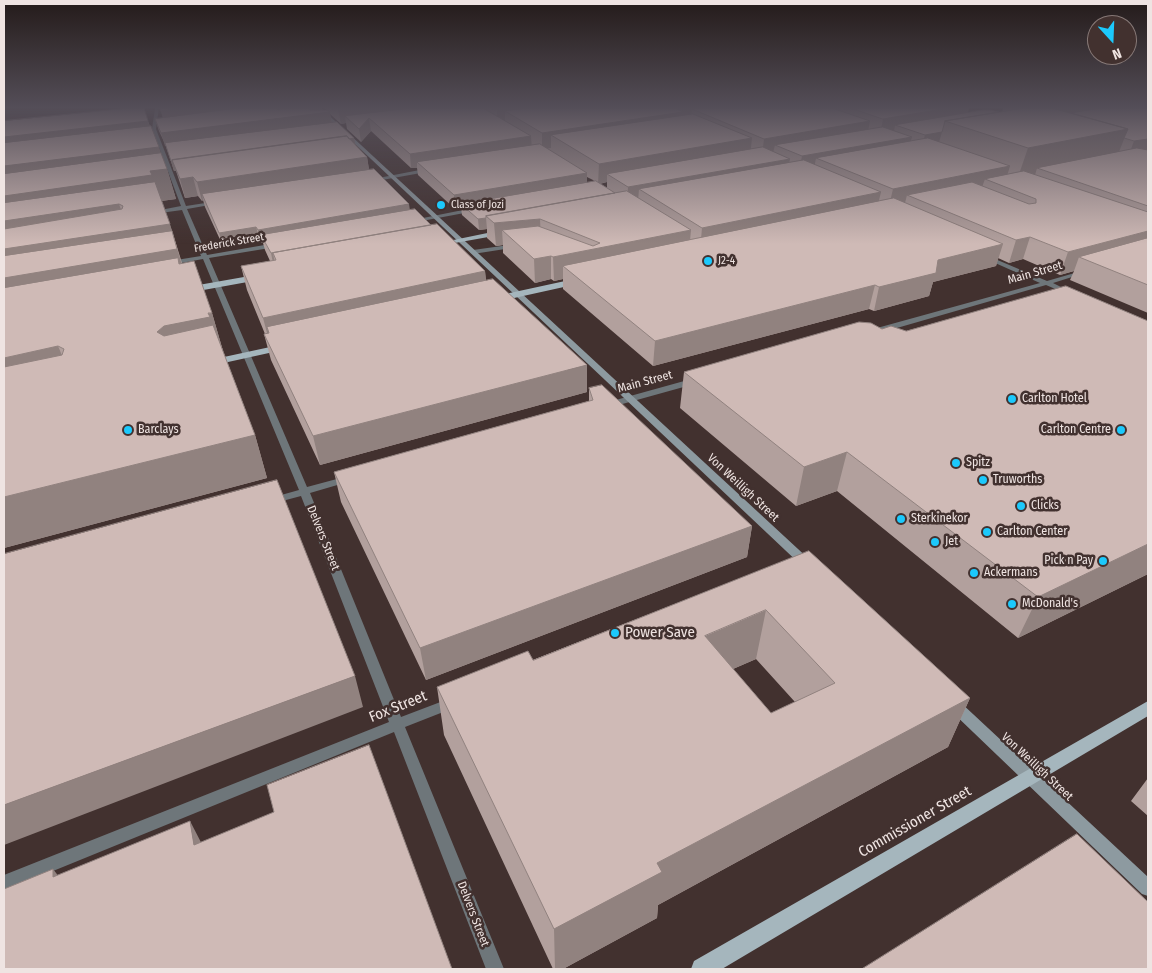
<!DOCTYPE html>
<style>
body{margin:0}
#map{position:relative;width:1152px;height:973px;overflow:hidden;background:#42312f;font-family:"Fira Sans Condensed",sans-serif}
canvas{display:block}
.frame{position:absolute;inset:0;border:5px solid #efe4e2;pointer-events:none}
.north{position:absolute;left:1087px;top:15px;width:50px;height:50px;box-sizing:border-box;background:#42312f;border:1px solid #877977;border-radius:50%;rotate:160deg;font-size:14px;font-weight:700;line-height:20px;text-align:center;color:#efe4e2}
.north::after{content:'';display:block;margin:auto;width:18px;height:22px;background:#1cc9fc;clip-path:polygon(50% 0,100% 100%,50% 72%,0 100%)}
</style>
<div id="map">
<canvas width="1152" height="973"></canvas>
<div class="frame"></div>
<div class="north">N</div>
</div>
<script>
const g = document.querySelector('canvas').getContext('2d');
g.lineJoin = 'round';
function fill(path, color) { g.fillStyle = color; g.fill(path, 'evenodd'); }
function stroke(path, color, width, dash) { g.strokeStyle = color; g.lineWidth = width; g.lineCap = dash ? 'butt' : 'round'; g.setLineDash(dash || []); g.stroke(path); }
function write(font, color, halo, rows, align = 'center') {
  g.font = font + ' "Fira Sans Condensed",sans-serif'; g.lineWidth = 5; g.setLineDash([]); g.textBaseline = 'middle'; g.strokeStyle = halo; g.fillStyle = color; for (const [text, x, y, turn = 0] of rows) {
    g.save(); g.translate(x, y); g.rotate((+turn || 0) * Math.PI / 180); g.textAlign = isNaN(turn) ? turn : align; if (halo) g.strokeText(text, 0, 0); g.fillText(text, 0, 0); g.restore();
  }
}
fill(new Path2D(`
 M516 244 519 246 518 247 473 254 470 252 473 250Z`), '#6e767a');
fill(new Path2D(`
 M155 108H159L156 129 186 206 218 201 221 203 187 209 207 255 276 243 279 245 276 247 209 258 307 487 348 476 353 479 351 481 310 493 401 717 451 698 456 699 458 703 456 707 405 727 504 969H486L394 732 4 891V875L389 722 301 496 271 504 266 501 267 499 299 490 203 259 170 265 167 263 170 261 201 256 182 210 153 214 150 212 181 206 152 129Z
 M430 168 432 171 371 182 368 180Z
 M473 208 475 209V211L411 223 408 221Z
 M984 256H988L1047 281 1085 270 1088 272 1053 283 1071 292V294H1067L1046 285 883 332H877V328L1040 283 984 258Z
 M695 378 698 379V383L608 408 604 405 605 403Z`), '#6e767a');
fill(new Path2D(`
 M317 108H321L811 561 813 564 811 567H803Z
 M954 700 959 701 1148 877V896L1142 894 949 709 947 705 949 701Z`), '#8d9aa0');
fill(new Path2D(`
 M502 230 506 232 505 234 438 246 434 244Z
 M261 274 264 275V279L187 293 183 290 187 287Z
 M579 278 582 279V283L496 302 492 299 496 296Z
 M284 344 289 347 287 349 210 366 205 363 210 360Z
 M1148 701V716L722 969H691L694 961Z`), '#a5b6bd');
fill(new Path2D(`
 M160 108H322L323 110H326L324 108H969L968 112H1002L1003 108H1148V313L1070 280 1074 271 1060 275 1023 259 1009 263 998 258 996 266 933 282 929 296 874 311 869 309 653 366 563 289V279L554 281 551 279 535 283 503 253V245L496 246 487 238V229L479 230 462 215 461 208 455 209 418 175 417 168H411L371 131 361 142 347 129 346 123 341 124 330 114 332 122 354 138 355 145 367 157 369 170 410 210 431 225 485 271 486 281 587 392 320 465 271 360 264 334H265L247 290 241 266 270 261 265 250 263 243H261L260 240 223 246 205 207 203 200 202 201 198 196 185 198 176 171H174L166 146 159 131 155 119 163 118ZM587 177 593 180 594 181 587 183ZM607 182V188L600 184Z
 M4 121H148L167 169 176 199 161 201 172 231 182 263 212 313 223 351 255 435 267 478 4 548Z
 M1148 321V574L1018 638 837 491 796 506 680 408 684 372 882 329 906 331Z
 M589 388 752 526 747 557 426 680 341 502 334 472 589 401Z
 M809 551 970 698 948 747 658 905 657 918 563 969H553L444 735 437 687 533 660ZM756 659 795 702 771 713 733 669Z
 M1148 778V816L1131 801Z`), '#b2a09d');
fill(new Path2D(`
 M184 108H281V110L165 124 161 111Z
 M310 108H322L323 113 330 112 332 125 165 146 161 133 310 110Z
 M345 108H463L369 118 371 131 361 142 359 129 345 116 346 123 341 124 338 109Z
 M497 108H589L505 111V120L497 121Z
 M682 108H759L692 109 691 118 551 135V148L542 149V133L682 112Z
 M949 108H969L966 119 895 125 894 132 880 134 883 119Z
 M1057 108H1109L1107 115 1033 112Z
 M148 121 156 147H159L166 169H167L176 199 123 206 119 204 128 230 170 224 182 265 4 318V137Z
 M870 121 867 136 775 145 773 153 762 155 764 139Z
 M1128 129 1115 162 1037 168 1034 179 1016 183 1028 148Z
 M942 132 938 146 921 149 925 135Z
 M531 136 532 150 417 162V168H411L410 154Z
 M912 137 908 151 816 158 814 169 799 171 802 156Z
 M354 138 356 147 177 171Z
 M752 138 750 157 607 174V182L598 184 599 164Z
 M1148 139V153L1127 160 1134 141Z
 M367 157 370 175 202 194 203 200 202 201 197 182Z
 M790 159 787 174 639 189 638 201 627 203 628 187Z
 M171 161H173L176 171H174Z
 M1010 166 1004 186 985 179 981 190 907 195 904 207 888 210 893 189Z
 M587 173V186L461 204V208L455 209 454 195Z
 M193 177 198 196 185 198 180 179Z
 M881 192 876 213 700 250 702 228Z
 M409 204 411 217 261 235 263 243H261L258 230Z
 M486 218 487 229 479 230 478 219Z
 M540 219 541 241 502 230 503 245 496 246 494 223Z
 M431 225 273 253 276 268H274L271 253Z
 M256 227 260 240 223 246 219 233Z
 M691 230 689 252 563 266V279L554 281 553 257Z
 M1148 231V251L1079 257 1074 271 1060 275 1068 252Z
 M1030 237 1023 259 1009 263 1016 240Z
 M1003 244 996 266 933 282 929 296 874 311 879 287 938 260Z
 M551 256V279L535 283 534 259Z
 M485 271 487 296 269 333 267 327 271 344H270L263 318Z
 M875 285 869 309 653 366 655 341Z
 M212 313 223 351 177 365 157 332 164 326Z
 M58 346 75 386 4 391V358Z
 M587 365V392L320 465 313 436Z
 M255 435 267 478 4 548V497Z
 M847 452 837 491 796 506 804 467Z
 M752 526 747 557 426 680 420 648Z
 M1148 544V574L1018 638 1038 597Z
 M766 610 756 659 698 684 705 636Z
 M355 676 363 707 4 845V805Z
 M970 698 948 747 658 905 657 918 563 969H555L554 929 657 863Z
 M190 821 206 852 194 845Z
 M53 869 76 899 53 877Z`), '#91827f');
const building = new Path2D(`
 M129 108H144L148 121 4 137V121Z
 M160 108H184L161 111Z
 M238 108H276L278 110 282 108H310V110H327L330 112 161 133 155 119Z
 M411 108H483L531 136 410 154 369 118 359 129 345 116Z
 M527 108H676L683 112 542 133 505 111Z
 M698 108H832L870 121 764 139 692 109Z
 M851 108H949L883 119Z
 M1025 108H1052L1128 129 1028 148 945 121Z
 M1101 108H1148V139L1134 141 1124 138 1128 129 1071 113Z
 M982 110H990L999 112 945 121 942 132 925 135 895 125Z
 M693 114 752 138 599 164 551 135Z
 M337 122 354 138 349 139 347 136 172 160 173 161H171L165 143Z
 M151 126 159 147 4 166V143Z
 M883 127 912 137 802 156 775 145Z
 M347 136 367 157 197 182 193 177 180 179 172 160Z
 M928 138 1010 166 893 189 816 158Z
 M540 144 587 173 454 195 417 162Z
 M763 147 790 159 628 187 607 174Z
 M1137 148 1148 150V206L1037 168Z
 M161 153 167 169 150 171 152 175 4 196V174Z
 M804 160 881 192 702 228 639 189Z
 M374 169 409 204 258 230 256 227 219 233 202 194Z
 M1024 171 1148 212V231L1068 252 1030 237 1016 240 907 195 972 182 1029 204 1036 203V199L985 179Z
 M596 181 615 193 486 216V218L478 219 461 204Z
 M155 182 170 224 4 249V229L122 209 123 206 119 204 4 221V203Z
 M627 191 691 230 553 257 551 256 534 259 502 230 538 226 593 246 600 243 540 219 494 223 486 216Z
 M894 198 1003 244 938 260 936 273 879 287 875 285 655 341 563 266Z
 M415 209 431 225 271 253 261 235Z
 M437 224 485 271 263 318 241 266 276 260 273 253Z
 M172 231 177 249 4 278V256Z
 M1148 238V285L1079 257Z
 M178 258 179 264 194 261 212 313H208L210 317 164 326 157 332 164 336 213 325 255 435 4 497V367L62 355 64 349 58 346 4 358V288Z
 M493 279 587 365 313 436 264 334 269 333 267 327Z
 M1066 286 1148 321V544L1038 597 847 452 804 467 684 372 859 322 871 323 882 329 891 326 906 331Z
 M602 385 752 526 420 648 334 472 593 400 589 388Z
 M277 480 355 676 4 805V554Z
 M809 551 970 698 657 863 662 872 554 929 437 687 528 651 533 660ZM766 610 835 683 771 713 705 636Z
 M369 745 452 969H4V889L53 869V877L190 821 194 845 274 812 267 785Z
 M1077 834 1148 902V969H862Z`);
fill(building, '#cfbab6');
stroke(building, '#91827f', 1);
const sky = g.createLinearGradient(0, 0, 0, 244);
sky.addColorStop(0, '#241b1a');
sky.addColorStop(0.44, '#544e58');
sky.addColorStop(1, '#544e5800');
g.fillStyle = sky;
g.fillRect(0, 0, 1152, 244);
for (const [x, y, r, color] of [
 [441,205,5,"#1cc9fc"],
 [708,261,5,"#1cc9fc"],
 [1012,399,5,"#1cc9fc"],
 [128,430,5,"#1cc9fc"],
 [1121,430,5,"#1cc9fc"],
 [956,463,5,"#1cc9fc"],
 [983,480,5,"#1cc9fc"],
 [1021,506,5,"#1cc9fc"],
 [901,519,5,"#1cc9fc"],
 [987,532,5,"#1cc9fc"],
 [935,542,5,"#1cc9fc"],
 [1103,561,5,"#1cc9fc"],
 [974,573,5,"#1cc9fc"],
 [1012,604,5,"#1cc9fc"],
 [615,633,5,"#1cc9fc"]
]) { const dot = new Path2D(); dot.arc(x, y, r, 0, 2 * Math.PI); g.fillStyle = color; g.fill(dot); stroke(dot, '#42312f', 2); }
write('11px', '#efe4e2', '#42312f', [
 ["Class of Jozi",451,205],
 ["J2-4",718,261]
], 'left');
write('11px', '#efe4e2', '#42312f', [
 ["Frederick Street",229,243,-10]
]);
write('12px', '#efe4e2', '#42312f', [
 ["Main Street",1035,273,-16],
 ["Main Street",645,382,-15],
 ["Von Weilligh Street",743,488,43],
 ["Delvers Street",323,538,68],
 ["Von Weilligh Street",1037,767,43],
 ["Delvers Street",473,914,69]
]);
write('12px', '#efe4e2', '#42312f', [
 ["Carlton Hotel",1022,399],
 ["Barclays",138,430],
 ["Carlton Centre",1111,430,"right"],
 ["Spitz",966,463],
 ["Truworths",993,480],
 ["Clicks",1031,506],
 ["Sterkinekor",911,519],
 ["Carlton Center",997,532],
 ["Jet",945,542],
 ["Pick n Pay",1093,561,"right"],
 ["Ackermans",984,573],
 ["McDonald's",1022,604]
], 'left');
write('15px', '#efe4e2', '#42312f', [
 ["Power Save",625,633]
], 'left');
write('15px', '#efe4e2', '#42312f', [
 ["Fox Street",398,707,-22],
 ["Commissioner Street",915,822,-30]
]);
</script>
